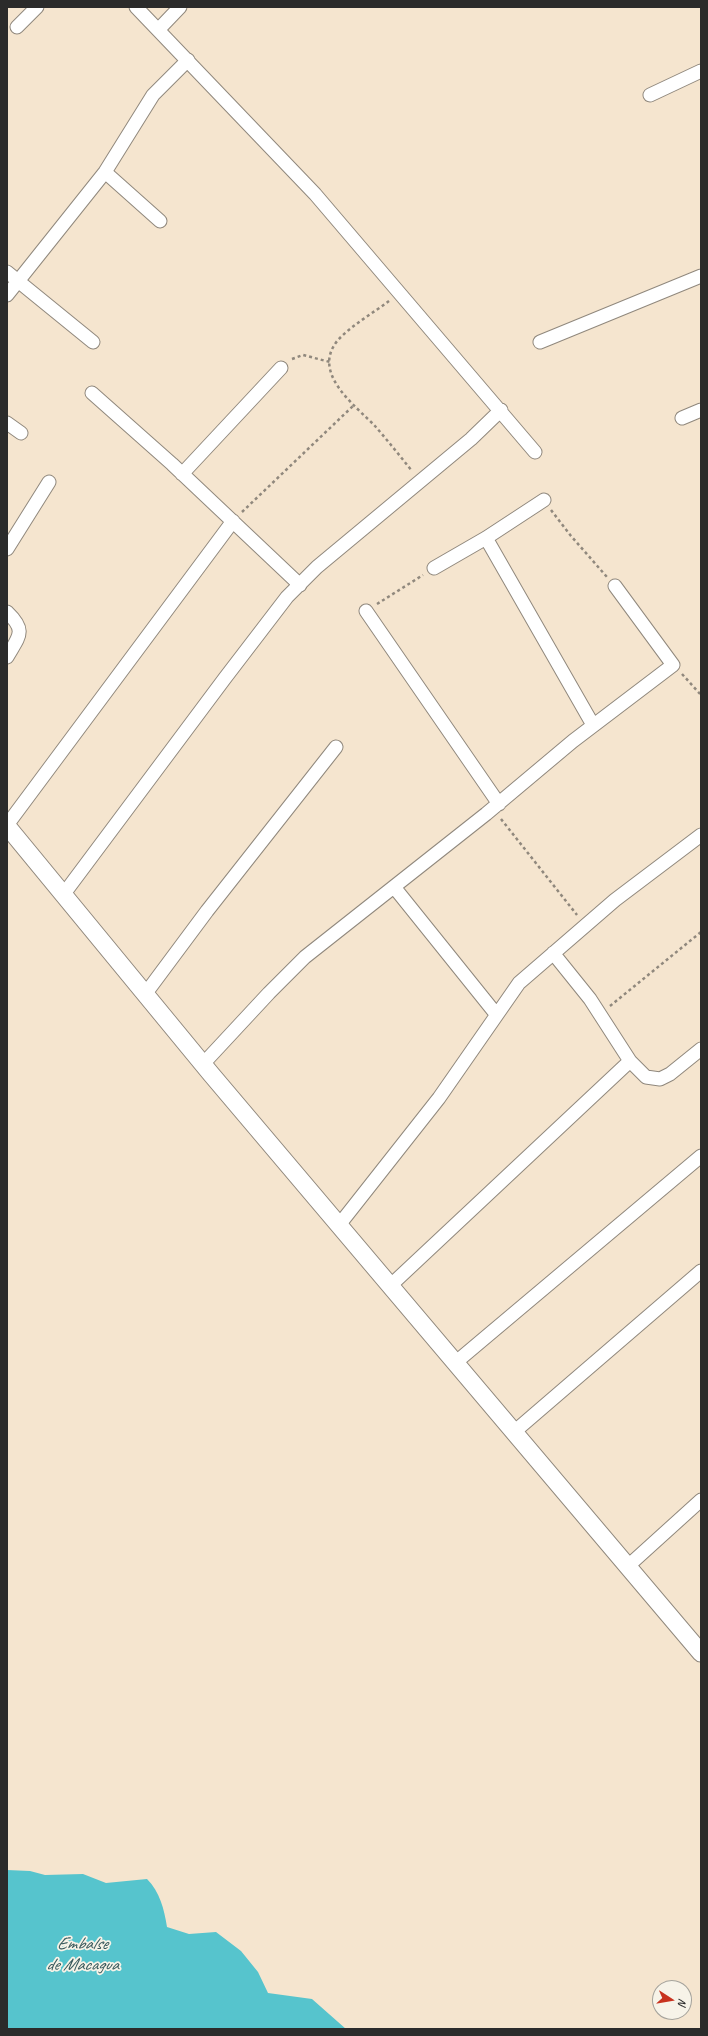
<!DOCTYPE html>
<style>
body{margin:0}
#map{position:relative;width:708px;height:2036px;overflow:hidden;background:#f5e5cf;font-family:Caveat,sans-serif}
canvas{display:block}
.frame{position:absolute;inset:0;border:8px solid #2b2b2b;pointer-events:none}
.north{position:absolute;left:652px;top:1980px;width:40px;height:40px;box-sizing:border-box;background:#f7f3e8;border:1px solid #a5a39c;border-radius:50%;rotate:102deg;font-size:11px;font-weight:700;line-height:16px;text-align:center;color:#2b2b2b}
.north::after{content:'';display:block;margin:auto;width:14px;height:18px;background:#c8321e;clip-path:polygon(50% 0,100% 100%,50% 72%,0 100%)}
</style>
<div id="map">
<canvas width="708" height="2036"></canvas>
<div class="frame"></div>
<div class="north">N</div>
</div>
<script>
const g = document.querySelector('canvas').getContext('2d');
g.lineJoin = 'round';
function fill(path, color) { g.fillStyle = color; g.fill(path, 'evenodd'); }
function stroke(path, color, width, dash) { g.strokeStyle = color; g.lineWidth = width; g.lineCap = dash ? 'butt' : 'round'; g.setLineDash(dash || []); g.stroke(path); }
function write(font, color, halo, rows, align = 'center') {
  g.font = font + ' Caveat,sans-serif'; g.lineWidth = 3.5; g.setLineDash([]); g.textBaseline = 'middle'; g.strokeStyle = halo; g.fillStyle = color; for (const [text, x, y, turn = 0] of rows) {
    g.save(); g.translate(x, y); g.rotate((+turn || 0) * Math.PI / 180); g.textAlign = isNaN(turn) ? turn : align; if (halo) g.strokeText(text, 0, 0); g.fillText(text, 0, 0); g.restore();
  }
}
fill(new Path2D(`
 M7 1870 30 1871 45 1875 83 1874 106 1883 147 1879C160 1892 164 1909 167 1927L189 1934 216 1932 241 1951 258 1972 268 1993 312 1999 346 2029H7Z`), '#56c4cd');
const minor = new Path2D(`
 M136 7 315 194 535 452
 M17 27 37 7
 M158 30 180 7
 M650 95 701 71
 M105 172 160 221
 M7 272 93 342
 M7 295 105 172 153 95 188 60
 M540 342 701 276
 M92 393 172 464 300 585
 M682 418 701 410
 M7 423 21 433
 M182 474 281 368
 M486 538 593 725
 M7 549 49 482
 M434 568 486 538 544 500
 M366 611 499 804
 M7 612C27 631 19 636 7 657
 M7 825 233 521
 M394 887 496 1014
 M63 895 225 678 287 597 317 567 471 439 501 410
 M553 953 590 999 630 1061 646 1077 660 1079 670 1074 701 1049
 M146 993 207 911 336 747
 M203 1064 269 993 305 957 486 814 573 741 673 665 615 586
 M339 1225 439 1098 519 983 615 900 701 835
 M390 1286 630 1061
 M455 1363 701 1156
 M514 1432 701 1271
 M627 1567 701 1500`);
const tertiary = new Path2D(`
 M7 826 211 1074 701 1653`);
stroke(minor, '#90887d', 15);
stroke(tertiary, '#90887d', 19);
stroke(new Path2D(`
 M389 301C373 313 352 325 338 340 310 373 356 406 375 426 388 441 400 456 412 471
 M292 359 303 355 330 362
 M551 510 571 536 607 577
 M242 512 353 406
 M377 604 423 575
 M682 674 701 695
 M501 819 577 915
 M610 1006 701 932`), '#90887d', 2.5, [3, 3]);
stroke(minor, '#fff', 13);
stroke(tertiary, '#fff', 17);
write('italic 18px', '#38595c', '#f7f3e8', [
 ["Embalse",82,1944],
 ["de Macagua",82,1965]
]);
</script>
